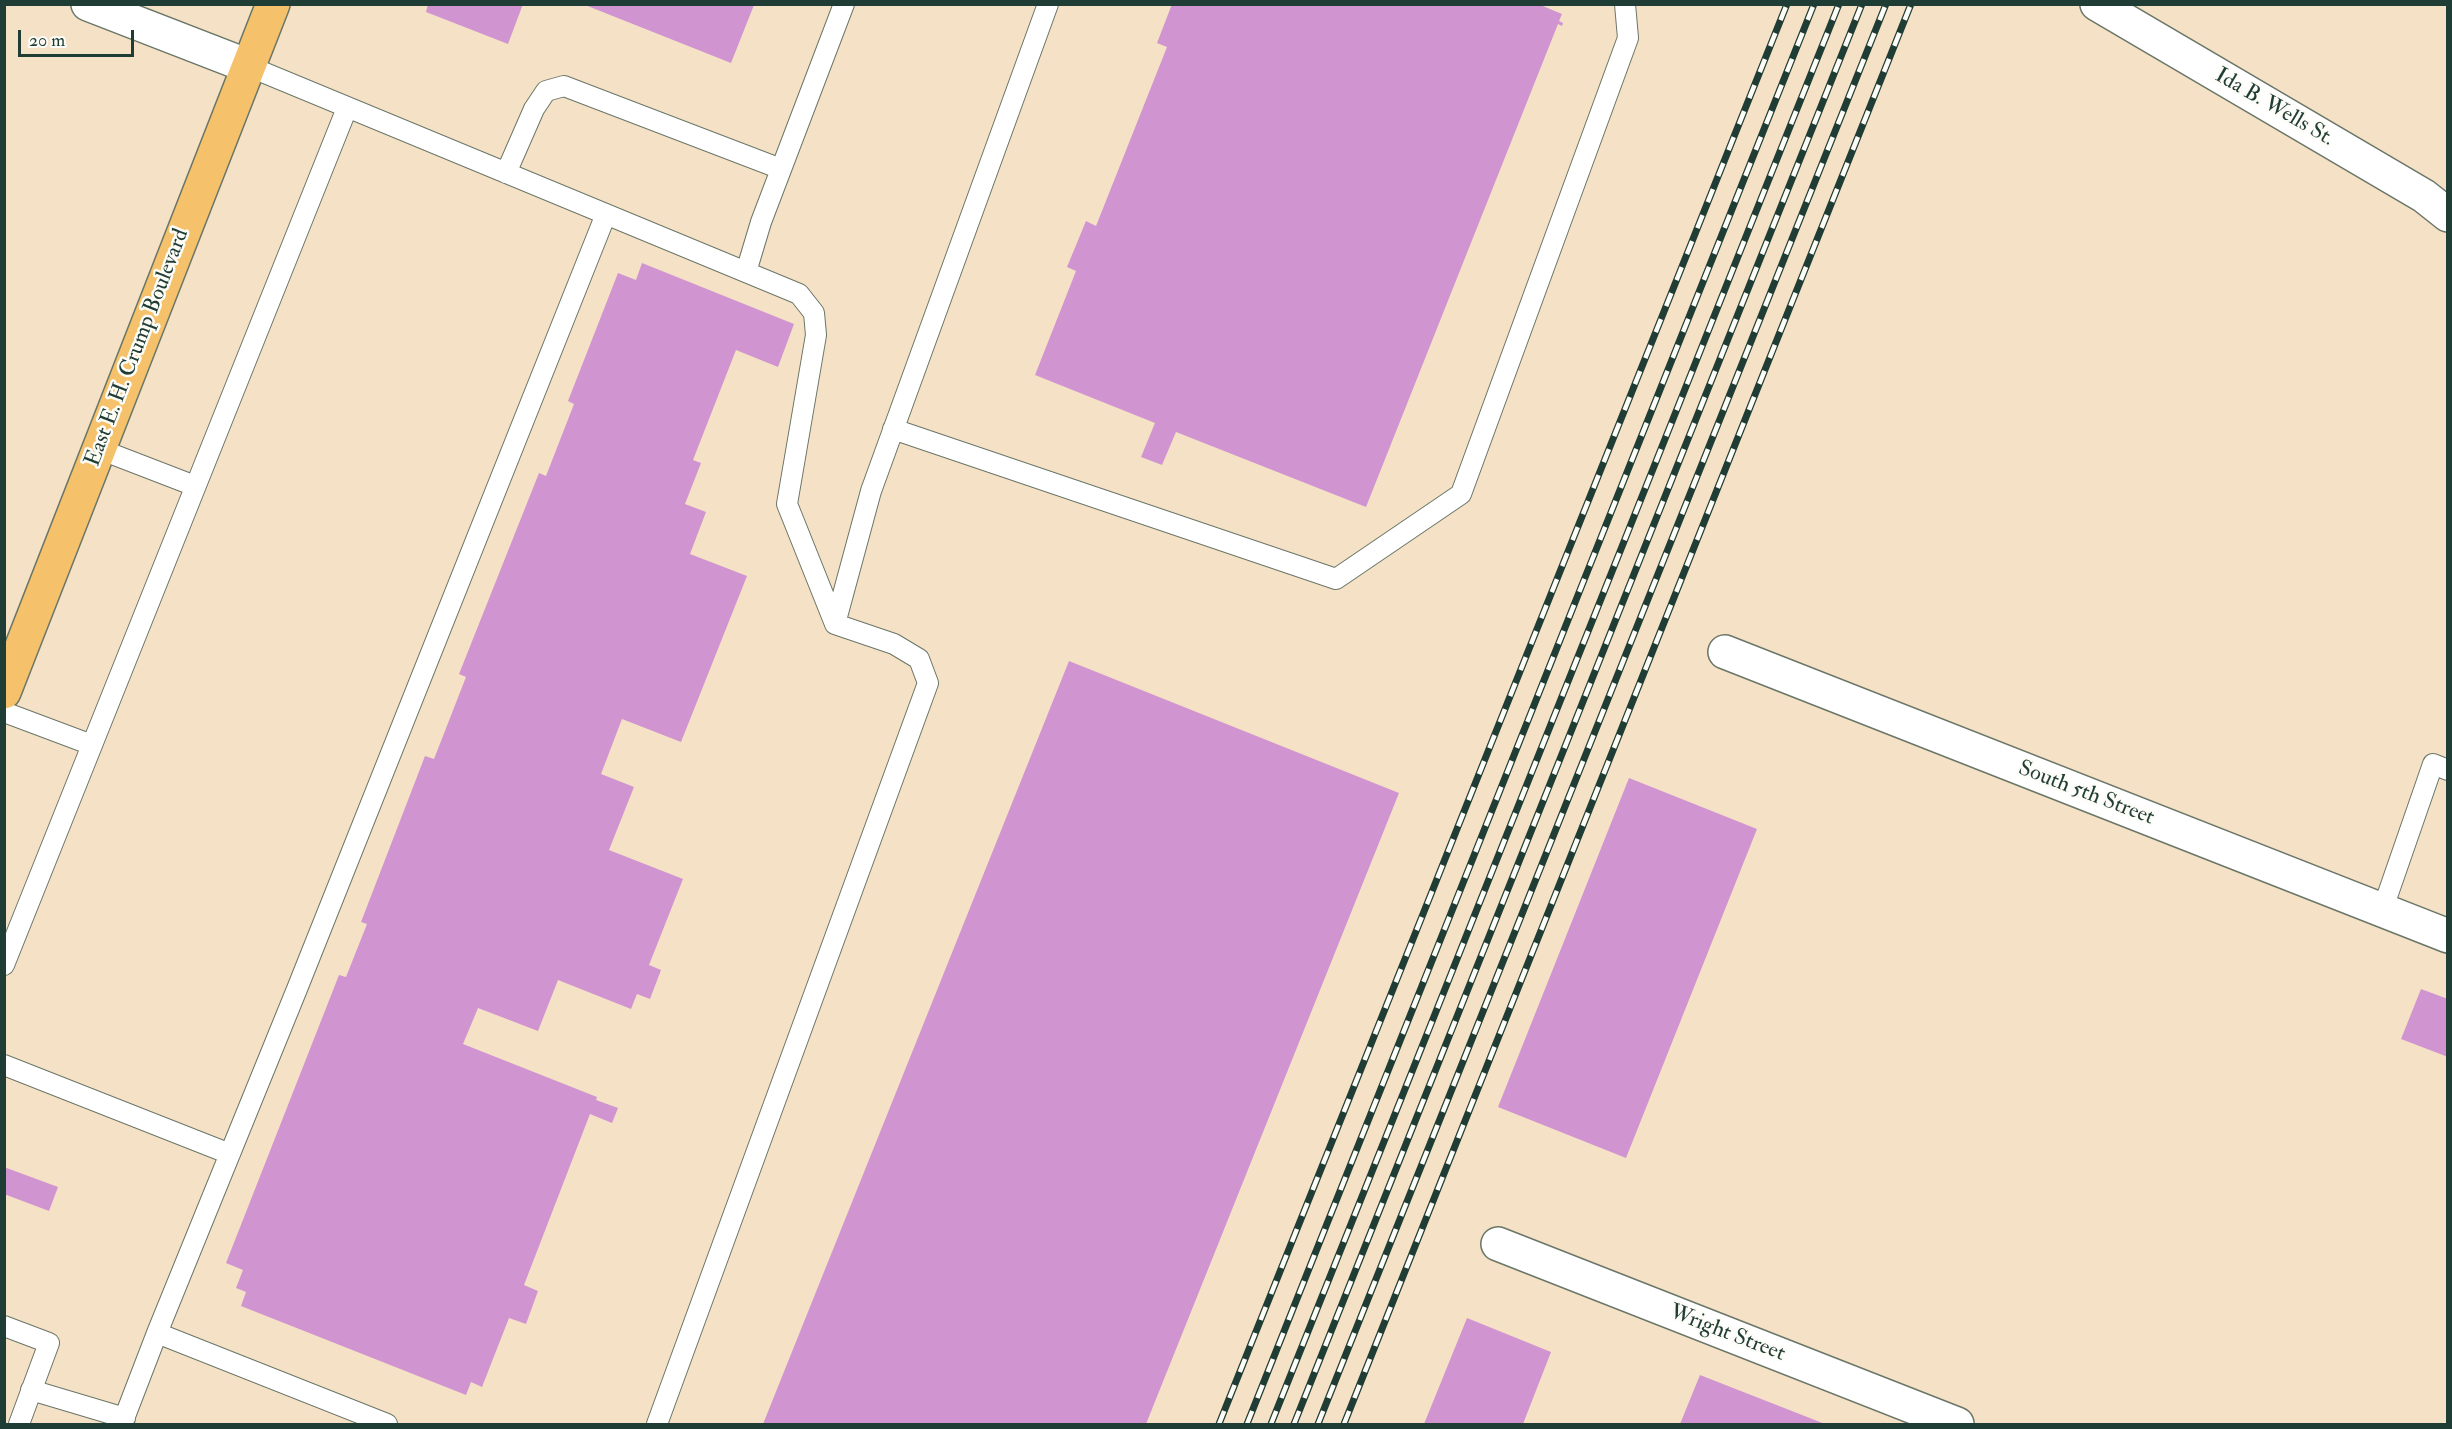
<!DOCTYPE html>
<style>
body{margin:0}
#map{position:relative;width:2452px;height:1429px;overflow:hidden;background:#f5e1c6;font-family:"IM FELL Double Pica",serif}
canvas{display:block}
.frame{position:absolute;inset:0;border:6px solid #1f3d34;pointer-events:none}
.scale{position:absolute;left:18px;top:30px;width:116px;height:27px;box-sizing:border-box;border:3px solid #1f3d34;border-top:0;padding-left:8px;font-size:18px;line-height:21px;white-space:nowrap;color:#1f3d34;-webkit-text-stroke:4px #fdfcf7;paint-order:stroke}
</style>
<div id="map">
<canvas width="2452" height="1429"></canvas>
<div class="frame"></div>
<div class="scale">20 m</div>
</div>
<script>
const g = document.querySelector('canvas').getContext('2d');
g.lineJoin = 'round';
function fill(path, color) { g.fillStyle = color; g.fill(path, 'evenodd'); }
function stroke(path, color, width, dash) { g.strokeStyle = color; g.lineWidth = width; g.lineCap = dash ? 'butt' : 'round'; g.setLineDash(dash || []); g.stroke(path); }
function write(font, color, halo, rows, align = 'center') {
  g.font = font + ' "IM FELL Double Pica",serif'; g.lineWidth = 5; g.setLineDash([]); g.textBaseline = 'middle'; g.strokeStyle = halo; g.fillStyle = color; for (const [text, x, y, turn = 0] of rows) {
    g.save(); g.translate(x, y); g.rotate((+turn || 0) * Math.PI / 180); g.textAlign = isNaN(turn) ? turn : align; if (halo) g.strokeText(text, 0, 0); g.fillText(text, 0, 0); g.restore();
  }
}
fill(new Path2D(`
 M428 4H523L508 44 426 12Z
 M1172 4H1538L1562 14 1559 21 1563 23 1562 26 1558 24 1366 507 1176 432 1162 465 1141 457 1155 423 1035 375 1076 271 1067 267 1086 221 1096 226 1167 47 1157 43Z
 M585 5H754L731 63Z
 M642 263 794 324 778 367 736 350 693 460 701 463 685 504 706 512 690 554 747 576 681 742 622 719 601 774 634 787 609 850 683 879 649 965 661 970 650 999 637 994 631 1009 558 980 538 1031 478 1008 463 1044 597 1097 596 1100 618 1108 612 1123 590 1114 524 1285 538 1291 526 1324 509 1318 482 1387 471 1382 466 1395 241 1306 246 1292 236 1288 243 1270 226 1263 339 975 346 977 367 924 361 922 425 756 434 759 466 677 459 674 539 473 546 476 574 404 568 401 618 273 636 280Z
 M1069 661 1399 793 1146 1424H763Z
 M1629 778 1757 829 1626 1158 1498 1107Z
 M2421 989 2448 999V1057L2401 1039Z
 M4 1167 58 1187 49 1211 4 1194Z
 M1467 1318 1551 1352 1523 1424H1424Z
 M1700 1375 1825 1424H1680Z`), '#d095d0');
const service = new Path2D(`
 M248 66 799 294 814 313 816 335 787 504 835 624 894 644 919 659 928 683 657 1424
 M506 173 534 109 546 91 564 86 781 169
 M746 272 761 222 844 4
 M893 429 1336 579 1461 494 1628 38 1625 4
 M99 449 195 486
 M835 624 871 491 1048 4
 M4 712 92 745
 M2382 911 2433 764 2448 770
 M4 965 347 108
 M4 1065 230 1154
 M4 1326 49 1343 19 1424
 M31 1390 125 1418
 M122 1424 157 1333
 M387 1424 157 1333 297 989 606 214`);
const minor = new Path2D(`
 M88 4 248 66
 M2097 4 2424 196 2448 215
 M1725 652 2448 936
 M1498 1244 1957 1424`);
const primary = new Path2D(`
 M4 692 273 4`);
stroke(service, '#6a7667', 22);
stroke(minor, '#6a7667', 36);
stroke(primary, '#6a7667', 36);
stroke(service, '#fff', 20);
stroke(minor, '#fff', 33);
stroke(primary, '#f5c16b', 33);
const rail = new Path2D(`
 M1219 1424 1787 4
 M1247 1424 1814 4
 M1271 1424 1839 4
 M1294 1424 1862 4
 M1318 1424 1886 4
 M1344 1424 1911 4`);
stroke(rail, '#1f3d34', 7);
stroke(rail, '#fdfcf7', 4.5, [14]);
write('22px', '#1f3d34', '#fdfcf7', [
 ["Ida B. Wells St.",2274,108,30],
 ["East E. H. Crump Boulevard",138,348,-69],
 ["South 5th Street",2086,794,21],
 ["Wright Street",1727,1334,21]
]);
</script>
